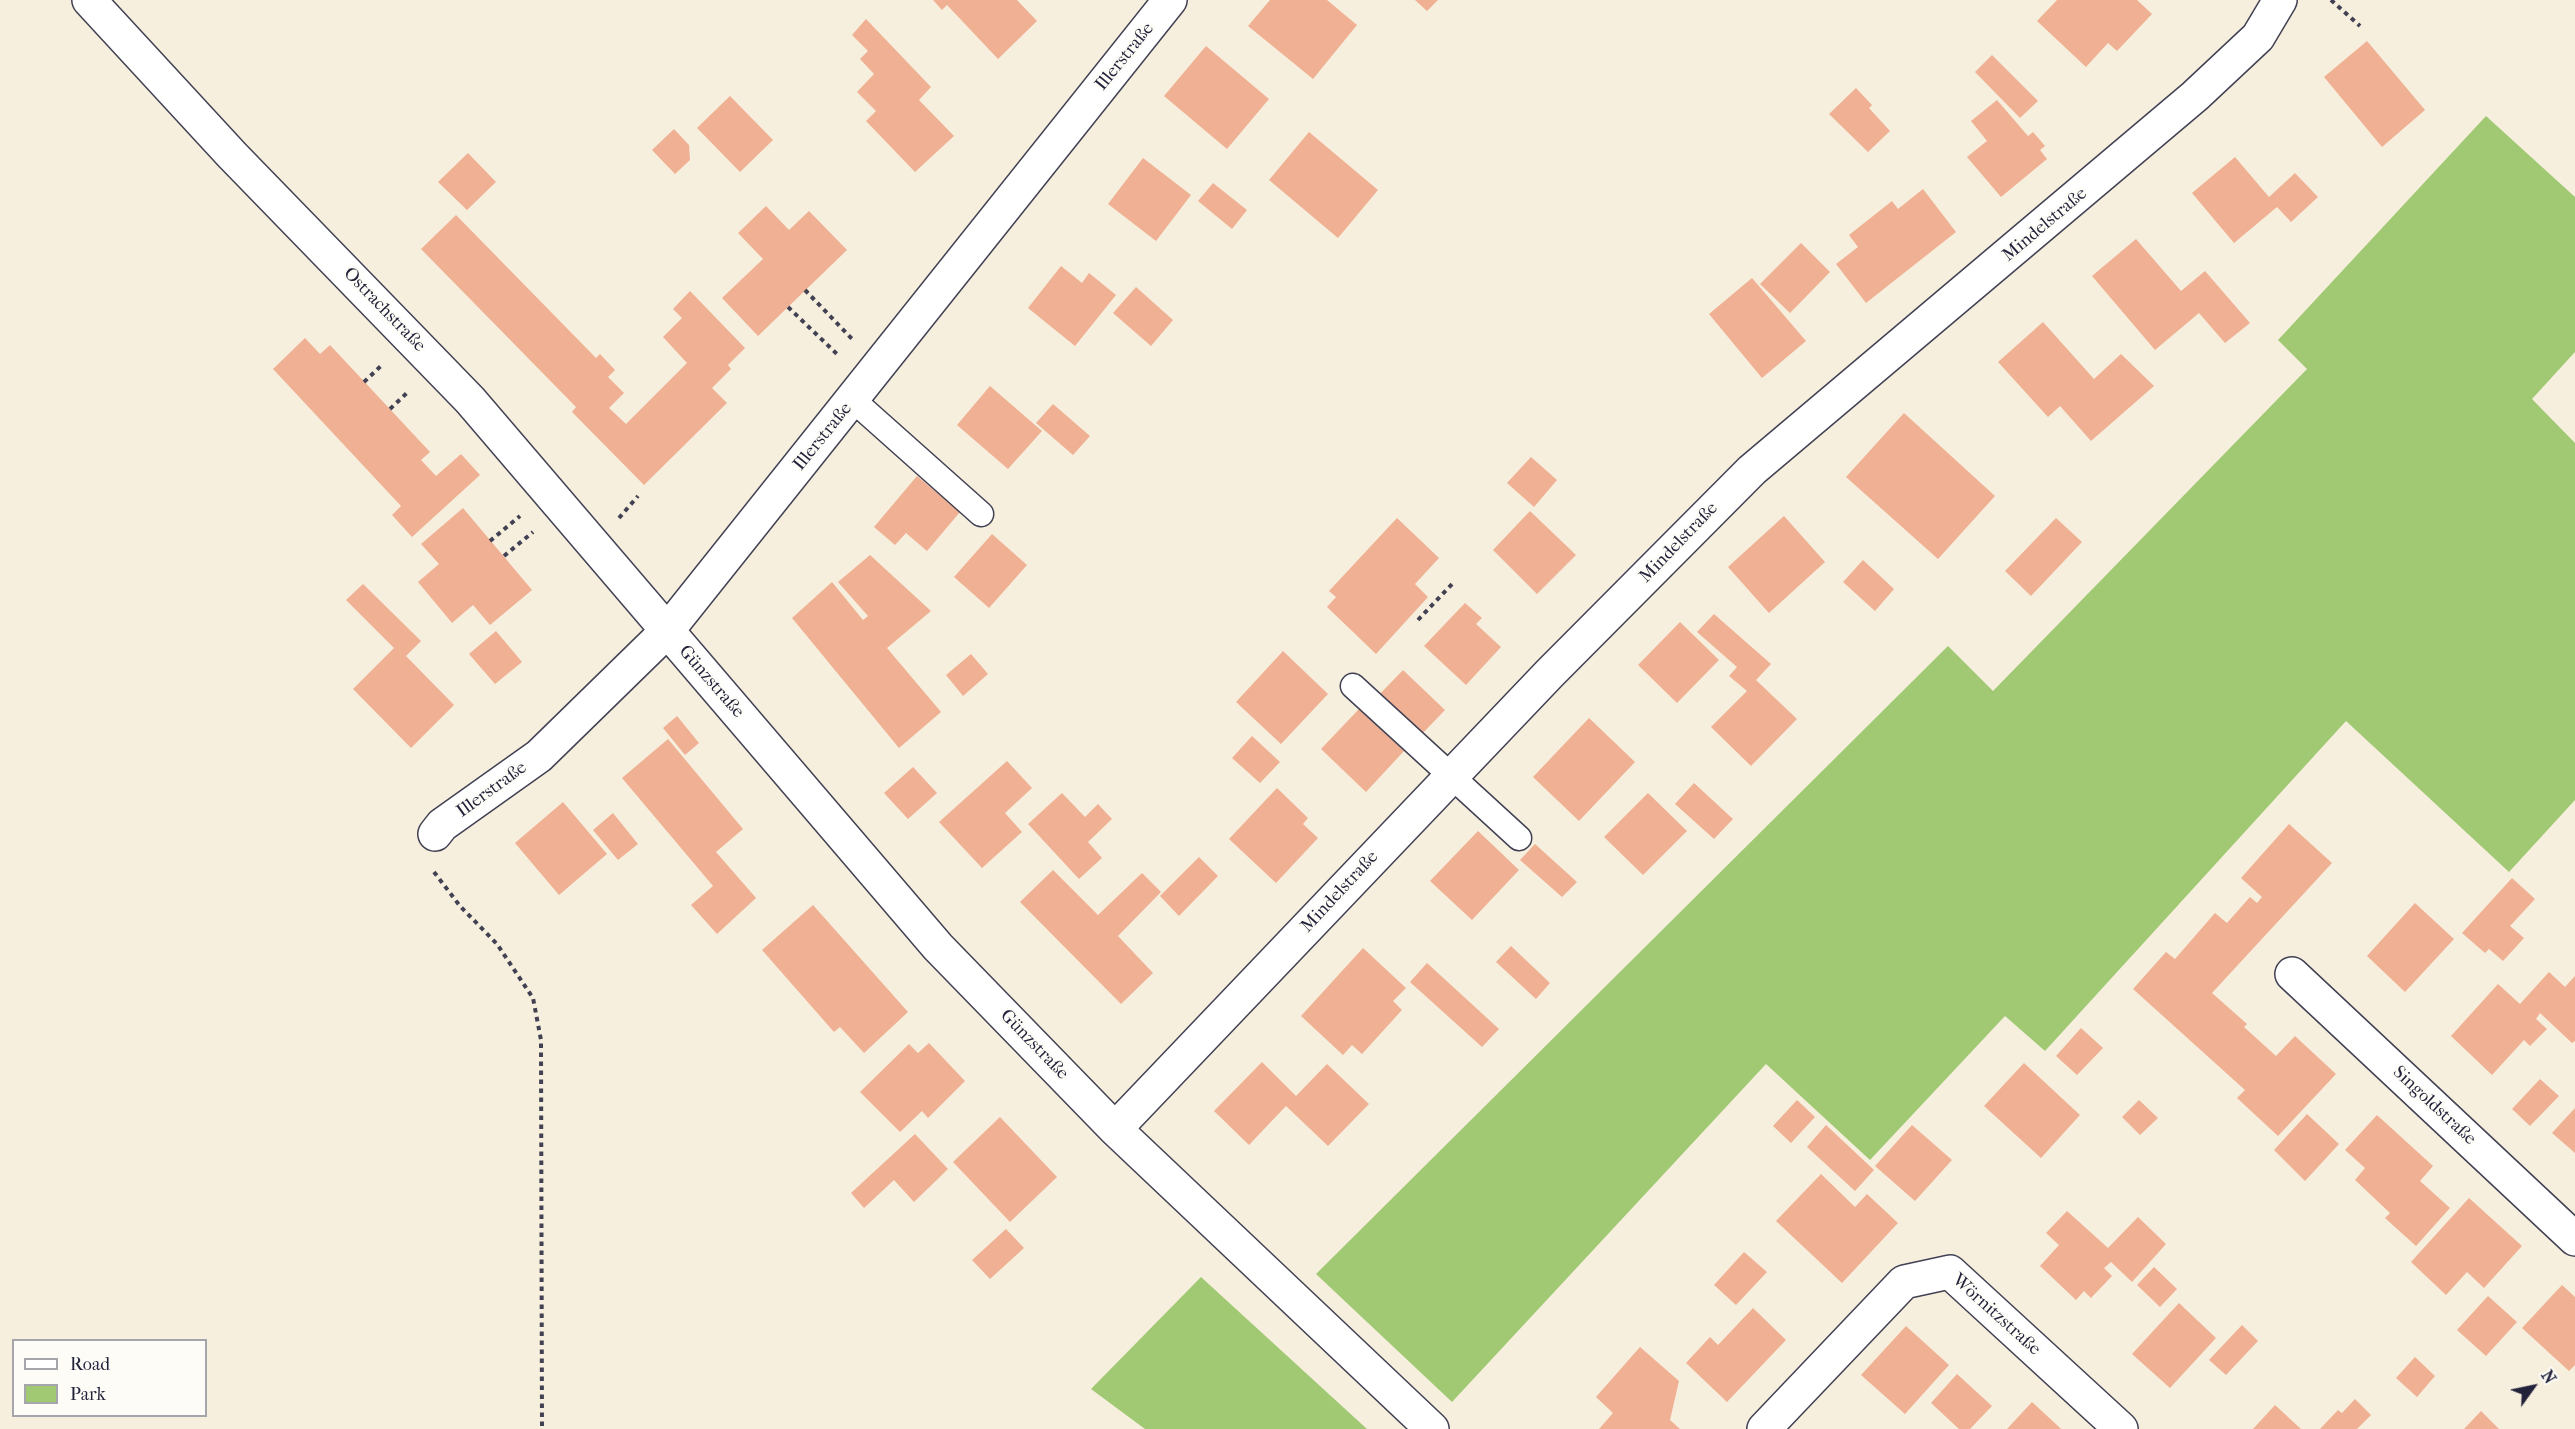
<!DOCTYPE html>
<meta charset="utf-8">
<style>
body{margin:0}
#map{position:relative;width:2575px;height:1429px;overflow:hidden;background:#f6efdd;font-family:"IM FELL French Canon",serif}
canvas{display:block}
.legend{position:absolute;left:12px;top:1339px;width:195px;height:78px;box-sizing:border-box;background:#fdfcf7;border:2px solid #a5a5ac;margin:0;padding:8px 10px;list-style:none;font-size:18px;color:#22223b}
.legend li{display:flex;align-items:center;gap:12px;height:30px}
.legend b{width:30px;border:2px solid #a5a5ac}
.north{position:absolute;left:2503px;top:1357px;width:60px;height:60px;-webkit-text-stroke:4px #fdfcf7;paint-order:stroke;rotate:57deg;font-size:16px;font-weight:700;line-height:24px;text-align:center;color:#22223b}
.north::after{content:'';display:block;margin:auto;width:21px;height:27px;background:#22223b;clip-path:polygon(50% 0,100% 100%,50% 72%,0 100%)}
</style>
<div id="map">
<canvas width="2575" height="1429"></canvas>
<ul class="legend">
<li><b style="height:8px;background:#fff"></b>Road</li>
<li><b style="height:16px;background:#a1c974"></b>Park</li>
</ul>
<div class="north">N</div>
</div>
<script>
const g = document.querySelector('canvas').getContext('2d');
g.lineJoin = 'round';
function fill(path, color) { g.fillStyle = color; g.fill(path, 'evenodd'); }
function stroke(path, color, width, dash) { g.strokeStyle = color; g.lineWidth = width; g.lineCap = dash ? 'butt' : 'round'; g.setLineDash(dash || []); g.stroke(path); }
function write(font, color, halo, rows, align = 'center') {
  g.font = font + ' "IM FELL French Canon",serif'; g.lineWidth = 5; g.setLineDash([]); g.textBaseline = 'middle'; g.strokeStyle = halo; g.fillStyle = color; for (const [text, x, y, turn = 0] of rows) {
    g.save(); g.translate(x, y); g.rotate((+turn || 0) * Math.PI / 180); g.textAlign = isNaN(turn) ? turn : align; if (halo) g.strokeText(text, 0, 0); g.fillText(text, 0, 0); g.restore();
  }
}
fill(new Path2D(`
 M2486 116 2575 197V352L2532 399 2575 443V800L2509 872 2346 721 2045 1051 2005 1016 1870 1160 1766 1064 1452 1402 1316 1274 1948 646 1993 691 2307 369 2278 340Z
 M1201 1277 1367 1429H1145L1091 1389Z`), '#a1c974');
fill(new Path2D(`
 M933 0H1017L1037 21 998 59 947 5 942 10Z
 M1270 0H1327L1357 25 1313 79 1248 26Z
 M1415 0H1438L1427 11Z
 M2057 0H2137L2152 14 2117 51 2108 43 2086 67 2037 21Z
 M866 19 931 87 919 100 954 136 915 172 866 121 876 111 857 92 874 74 860 59 868 51 852 35Z
 M2367 41 2425 110 2382 147 2324 77Z
 M1206 46 1269 99 1227 149 1164 96Z
 M1992 55 2038 101 2020 118 1975 72Z
 M1856 88 1872 105 1869 108 1890 131 1868 152 1829 114Z
 M730 96 773 140 740 172 697 128Z
 M1997 100 2028 136 2033 132 2045 146 2040 150 2047 159 2001 197 1967 157 1987 141 1971 121Z
 M674 129 689 145 690 160 675 174 652 150Z
 M1309 132 1378 190 1338 238 1269 180Z
 M468 153 496 182 467 210 438 182Z
 M2235 157 2269 197 2295 173 2318 197 2291 222 2277 207 2234 243 2192 193Z
 M1143 158 1191 195 1156 241 1108 204Z
 M1213 183 1247 210 1232 229 1198 201Z
 M1923 189 1956 232 1866 303 1836 264 1858 247 1849 235 1892 201 1898 209Z
 M766 206 789 230 809 211 847 250 758 336 722 298 763 259 738 233Z
 M456 215 596 358 600 354 615 370 608 377 624 393 609 408 626 424 687 363 663 337 682 318 673 309 690 291 745 348 728 365 731 369 712 388 727 403 644 485 572 412 576 407 421 249Z
 M2136 239 2181 291 2205 271 2250 323 2225 343 2199 313 2155 350 2092 276Z
 M1801 243 1830 272 1790 313 1760 284Z
 M1061 266 1082 283 1089 273 1116 295 1075 346 1028 308Z
 M1752 278 1806 341 1762 378 1709 314Z
 M1136 287 1173 320 1151 346 1113 313Z
 M2043 322 2094 379 2121 354 2154 386 2091 441 2060 406 2048 417 1998 362Z
 M305 338 320 354 330 345 430 452 421 460 436 476 461 454 480 475 412 537 392 515 401 506 273 369Z
 M990 386 1042 431 1008 469 957 425Z
 M1053 404 1090 436 1073 455 1036 423Z
 M1904 413 1995 496 1938 559 1846 477Z
 M1531 457 1557 480 1534 507 1507 483Z
 M917 476 960 512 927 551 906 533 895 545 874 527Z
 M463 508 532 590 490 625 473 605 452 623 418 582 439 564 421 544Z
 M1530 511 1576 555 1537 594 1493 550Z
 M1784 516 1825 562 1769 613 1728 567Z
 M1397 518 1439 558 1415 584 1428 597 1376 654 1327 607 1336 597 1329 591Z
 M2056 518 2082 542 2031 596 2005 571Z
 M992 534 1027 565 989 608 954 577Z
 M870 555 931 611 887 648 941 712 899 748 792 618 832 582 863 620 868 616 838 582Z
 M1863 560 1894 589 1875 611 1843 582Z
 M363 584 421 641 406 656 454 705 411 748 353 689 394 648 346 600Z
 M1465 603 1482 618 1476 624 1501 647 1466 685 1424 646Z
 M1714 614 1771 664 1756 680 1797 719 1751 766 1711 727 1747 691 1729 676 1737 667 1697 632Z
 M1680 622 1719 660 1677 703 1638 665Z
 M496 631 522 662 495 684 469 654Z
 M1283 651 1328 694 1281 744 1236 702Z
 M971 654 988 674 963 696 946 675Z
 M1403 670 1445 710 1420 736 1377 697Z
 M1359 709 1404 751 1366 792 1321 749Z
 M677 716 699 743 685 755 663 728Z
 M1589 718 1635 762 1579 821 1533 777Z
 M1252 736 1280 762 1260 783 1232 758Z
 M668 739 743 829 716 852 756 898 717 934 691 905 713 886 622 778Z
 M1007 761 1032 788 1005 813 1022 832 982 868 939 822Z
 M913 767 937 793 908 819 884 793Z
 M1694 783 1733 819 1714 839 1675 804Z
 M1277 788 1308 818 1303 824 1318 838 1276 883 1229 839Z
 M1062 793 1085 817 1098 804 1112 819 1088 842 1102 858 1079 879 1028 824Z
 M1648 793 1687 831 1643 875 1604 837Z
 M563 802 607 854 559 895 515 843Z
 M613 813 638 844 618 860 593 830Z
 M2289 824 2332 863 2212 993 2247 1024 2244 1027 2276 1056 2295 1036 2336 1074 2278 1136 2237 1098 2245 1090 2133 989 2166 952 2175 959 2215 913 2227 923 2250 897 2257 903 2262 897 2241 878Z
 M1478 831 1519 870 1472 920 1430 881Z
 M1535 844 1577 882 1562 897 1520 860Z
 M1199 857 1218 876 1179 916 1160 896Z
 M1053 870 1098 915 1142 873 1161 892 1118 936 1153 973 1121 1004 1020 902Z
 M2512 878 2535 899 2510 926 2524 938 2503 961 2489 949 2485 953 2462 933Z
 M2415 903 2454 939 2405 992 2367 956Z
 M813 905 908 1012 864 1053 840 1027 834 1032 762 950Z
 M1511 946 1550 983 1536 999 1496 962Z
 M1363 948 1406 988 1393 1001 1402 1010 1362 1054 1352 1045 1343 1055 1301 1016Z
 M1427 963 1499 1029 1482 1047 1410 982Z
 M2549 972 2565 987 2575 976V1041L2572 1043 2540 1013 2536 1019 2547 1029 2530 1046 2524 1040 2492 1075 2451 1036 2498 984 2520 1004Z
 M2081 1028 2103 1048 2077 1075 2056 1056Z
 M929 1043 965 1081 928 1118 922 1111 900 1132 860 1092 909 1044 918 1053Z
 M1262 1062 1296 1096 1327 1064 1369 1104 1328 1146 1286 1106 1249 1145 1214 1111Z
 M2024 1063 2080 1115 2041 1158 1984 1106Z
 M2540 1079 2559 1096 2530 1126 2512 1109Z
 M1797 1100 1815 1117 1791 1143 1773 1126Z
 M2139 1100 2158 1118 2140 1135 2122 1117Z
 M2575 1108V1153L2552 1133Z
 M2307 1114 2339 1144 2305 1181 2274 1150Z
 M2377 1115 2433 1166 2420 1181 2450 1208 2416 1246 2385 1218 2390 1213 2355 1180 2365 1168 2345 1150Z
 M1000 1117 1057 1177 1010 1222 953 1162Z
 M1826 1125 1874 1170 1855 1191 1807 1147Z
 M1912 1125 1952 1160 1915 1201 1875 1166Z
 M915 1134 948 1169 914 1202 894 1180 864 1208 851 1193Z
 M1821 1174 1855 1207 1867 1194 1898 1223 1842 1283 1776 1221Z
 M2469 1198 2522 1246 2484 1288 2467 1272 2446 1295 2411 1262Z
 M2067 1211 2108 1248 2138 1217 2166 1244 2132 1282 2111 1262 2104 1268 2112 1276 2091 1298 2084 1291 2076 1300 2040 1266 2059 1245 2046 1233Z
 M1006 1229 1024 1248 990 1279 972 1260Z
 M1744 1252 1767 1272 1736 1305 1714 1285Z
 M2154 1267 2177 1289 2160 1307 2137 1285Z
 M2562 1285 2575 1297V1365L2569 1371 2522 1328Z
 M2488 1296 2517 1322 2486 1356 2457 1330Z
 M2179 1303 2216 1338 2170 1388 2132 1354Z
 M1753 1308 1786 1340 1727 1402 1686 1363 1710 1337 1718 1345Z
 M2242 1325 2258 1341 2226 1375 2209 1360Z
 M1906 1326 1949 1365 1905 1414 1861 1375Z
 M1640 1347 1679 1381 1670 1420 1680 1429H1599L1613 1413 1596 1397Z
 M2415 1357 2435 1376 2417 1397 2396 1378Z
 M1957 1374 1992 1406 1970 1429H1959L1931 1403Z
 M2355 1399 2371 1415 2357 1429H2320L2338 1410 2342 1413Z
 M2032 1402 2058 1426 2061 1429H2007Z
 M2275 1405 2301 1429H2253Z
 M2481 1411 2499 1429H2464Z`), '#f0b093');
const lane = new Path2D(`
 M853 400 981 514
 M1353 686 1519 838`);
const street = new Path2D(`
 M89 0 232 155 470 400 938 947 1115 1129 1432 1429
 M435 834 442 825 539 756 667 631 1170 0
 M2292 974 2575 1239
 M1115 1129 1550 673 1752 470 2195 96 2258 37 2280 0
 M1764 1429 1904 1282 1950 1272 2121 1429`);
stroke(lane, '#424153', 27);
stroke(street, '#424153', 36);
stroke(new Path2D(`
 M2331 0 2360 26
 M805 290 852 339
 M788 307 839 356
 M364 382 383 364
 M390 409 409 391
 M619 518 638 496
 M490 541 520 516
 M504 556 533 532
 M1418 620 1452 584
 M434 872 460 906 497 944 533 998 541 1040 542 1429`), '#424153', 4, [4.5, 4.5]);
stroke(lane, '#fff', 24);
stroke(street, '#fff', 33);
write('18px', '#22223b', '#fdfcf7', [
 ["Illerstraße",1125,57,-51],
 ["Mindelstraße",2045,225,-40],
 ["Ostrachstraße",384,310,46],
 ["Illerstraße",823,437,-51],
 ["Mindelstraße",1679,543,-46],
 ["Günzstraße",711,682,49],
 ["Illerstraße",492,790,-36],
 ["Mindelstraße",1340,892,-47],
 ["Günzstraße",1034,1045,46],
 ["Singoldstraße",2434,1106,43],
 ["Wörnitzstraße",1996,1315,42]
]);
</script>
